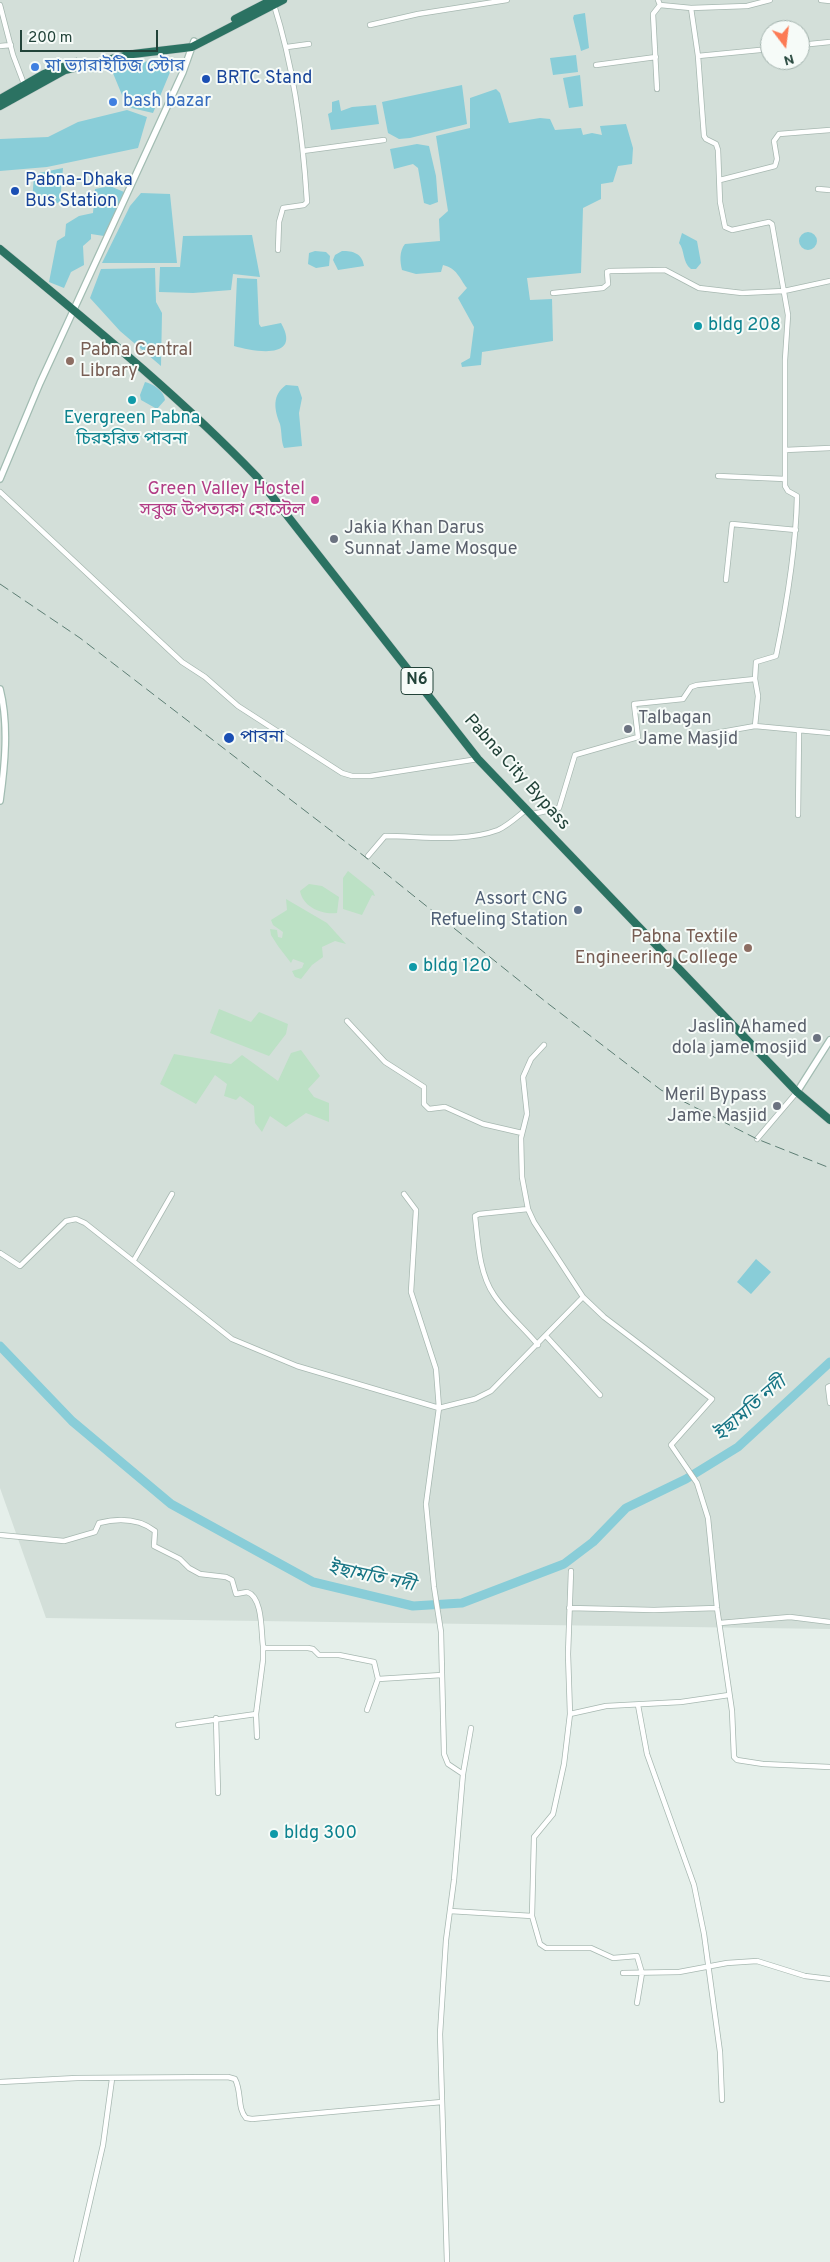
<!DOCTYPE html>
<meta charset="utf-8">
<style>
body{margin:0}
#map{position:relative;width:830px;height:2262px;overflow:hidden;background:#e5efea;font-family:Overpass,sans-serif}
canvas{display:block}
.north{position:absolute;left:760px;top:20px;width:50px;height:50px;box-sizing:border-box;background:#f6fbf8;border:1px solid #a1b1ac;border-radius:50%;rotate:165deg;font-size:14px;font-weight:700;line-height:20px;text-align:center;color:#224339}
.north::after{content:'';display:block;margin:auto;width:18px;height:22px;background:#fc7b55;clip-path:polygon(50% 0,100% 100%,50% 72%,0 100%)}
.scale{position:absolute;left:20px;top:30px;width:138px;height:22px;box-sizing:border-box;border:2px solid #224339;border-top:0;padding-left:6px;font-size:15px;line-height:18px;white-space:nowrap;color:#224339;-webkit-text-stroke:4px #f6fbf8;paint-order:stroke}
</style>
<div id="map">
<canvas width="830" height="2262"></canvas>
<div class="north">N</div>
<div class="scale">200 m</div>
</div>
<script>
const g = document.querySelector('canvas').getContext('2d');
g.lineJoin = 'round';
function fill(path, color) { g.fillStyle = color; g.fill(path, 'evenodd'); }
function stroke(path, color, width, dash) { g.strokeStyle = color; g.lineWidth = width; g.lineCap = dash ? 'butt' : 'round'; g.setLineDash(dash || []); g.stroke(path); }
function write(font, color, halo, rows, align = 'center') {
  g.font = font + ' Overpass,"Noto Sans Bengali",sans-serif'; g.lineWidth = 4; g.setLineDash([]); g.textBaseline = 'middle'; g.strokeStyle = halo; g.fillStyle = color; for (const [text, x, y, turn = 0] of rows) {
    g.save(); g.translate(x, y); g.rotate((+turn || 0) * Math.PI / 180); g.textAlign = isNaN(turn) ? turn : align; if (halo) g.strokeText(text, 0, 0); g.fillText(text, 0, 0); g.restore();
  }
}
fill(new Path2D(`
 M0 0H830V1629L46 1618 0 1488ZM770 30H800V60H770Z`), '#d3dfd9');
fill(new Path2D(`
 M348 871 373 891 375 896 372 895 362 915 343 909V878Z
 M309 884 322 886 339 897 337 913C322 915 303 907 300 891Z
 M286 899 327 923 346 944 335 941 322 947 323 957 312 965 301 979 295 977 292 971 302 968 304 963 293 959 291 963 278 946 271 935 270 929 277 930 278 937 282 938 283 932 273 925 271 920 287 910Z
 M219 1009 251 1022 259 1012 288 1024 286 1034 269 1056 210 1033Z
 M301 1050 320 1076 308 1089 314 1097 329 1103V1122L306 1113 286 1127 270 1116 262 1132 255 1123 254 1106 240 1096 236 1100 224 1096 227 1084 215 1075 196 1104 160 1084 174 1054 231 1064 242 1055 278 1081 291 1053Z`), '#bce1c5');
fill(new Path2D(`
 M585 13 589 48 581 51 573 18 574 15Z
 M576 55 578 72 553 75 550 58Z
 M176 58 153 113 127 107 110 66Z
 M580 75 583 106 569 108 563 78Z
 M462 85 467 124 410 138 399 139 388 133 382 102Z
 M496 89 500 93 509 123 540 118 550 119 555 130 581 128 583 135 592 133 602 135 600 126 626 124 633 148 632 164 618 166 613 182 601 184V199L583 208 581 273 527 278 530 300 552 299 553 341 482 352 481 365 462 367 461 363 470 358 474 327 458 298 467 288C459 278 457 268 443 265L441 272 416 274 402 270C400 262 399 251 405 244L440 241 439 219 448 211 436 136 470 128V98Z
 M339 100 341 111 352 107 376 105 379 124 331 130 328 114 332 112V102Z
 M127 110 147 117 138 148 47 167 0 171V139L48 137 78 122Z
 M417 144 429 146 436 176 438 202 430 205 424 203 418 168 413 164 394 169 390 149Z
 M63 168 60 203 32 204 34 174Z
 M110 186 124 192 104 236 91 234V239L83 246 84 265 71 272 64 288 49 282 57 241 65 236 66 224 79 216 93 213 95 189Z
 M141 193 170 194 177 263H102L130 206Z
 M799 241a9 9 0 1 1 18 0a9 9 0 1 1-18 0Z
 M682 233 697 241 701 263 696 269H691C682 262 685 250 679 243Z
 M252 235 260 277 233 274 231 290 193 293 159 292 160 267H180L183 236Z
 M315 251 326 252 330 256 329 266 316 268 308 264 309 253Z
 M342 251C353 251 362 253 364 266L338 270 333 260 335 255Z
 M155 268 156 302 162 313 161 366 120 331 90 298 101 269Z
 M237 278 257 279 259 324 261 327 281 323C302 360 255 352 234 346Z
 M145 382C154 384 164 391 165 400L157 409 141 400 140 395Z
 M286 385 298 386 302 398 299 413 302 446 284 448C281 441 282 432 280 424 274 409 272 395 286 385Z
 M756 1259 771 1272 751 1294 737 1282Z`), '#89cdd8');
stroke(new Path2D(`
 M0 1346 72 1421 171 1504 313 1582 413 1606 462 1603 564 1564 593 1542 626 1508 686 1479 738 1447 830 1362`), '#89cdd8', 9);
const street = new Path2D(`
 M658 0 660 5 691 8 698 56 704 136 706 139 716 144 718 150 720 202 725 227 732 230 769 222 772 224 788 315 785 360V486L788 491 797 496C796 550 787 603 776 656L756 662 755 679
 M821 0 830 1
 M0 5 13 55 24 84
 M274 5C294 68 303 136 307 202L304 205 283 208 279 222 278 250
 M691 8 747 6 770 0
 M370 25 418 14 507 0
 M800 45 830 42
 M0 46 11 45
 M287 47 309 44
 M698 56 770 49
 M596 65 656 57
 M657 89 653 14 660 5
 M303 151 384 140
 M720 180 775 166 777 159 774 141 779 134 830 130
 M818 189 830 190
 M553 293 603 288 608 284 607 272 610 271 665 270 699 288 742 293 784 291 830 281
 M785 450 830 448
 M718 476 785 479
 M0 492 182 662 205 677 238 706 342 773 352 776H370L478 759
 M726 580 732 524 796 530
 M710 734 755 726
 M533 814 559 808 575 755 638 737 634 704 683 699 691 687 697 685 755 679 758 696 755 726 830 733
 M798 815 799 731
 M368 856 385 836C422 836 463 843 498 830 509 825 518 816 527 809
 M347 1021 385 1062 424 1087V1104L429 1109 445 1107 483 1124 522 1133
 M544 1045 531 1059 523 1077 527 1114 521 1138 522 1177 528 1209 534 1222 583 1297 604 1317 712 1399 671 1445 697 1483 708 1518 717 1608 732 1711 734 1757 737 1760 763 1764 830 1767
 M757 1139 797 1092
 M404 1194 416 1210 411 1292 436 1369 439 1408 426 1504 434 1587 441 1632 444 1754 448 1764 463 1774
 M528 1209 479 1214 475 1216C478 1242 479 1273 494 1295 506 1313 524 1328 538 1345
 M0 1253 20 1266 66 1221 76 1219 85 1223 232 1339 297 1366 439 1408 475 1399 491 1391 583 1297
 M134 1260 172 1194
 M546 1336 600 1395
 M830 1386 828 1387 830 1403
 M0 1535 64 1541 95 1532 99 1523C119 1518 138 1518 155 1531L154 1546 180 1559 189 1568 200 1574 226 1577 232 1580 236 1594 247 1592C263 1597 261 1632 263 1646L265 1648H308L313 1649 319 1655H339L374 1662 378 1679
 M571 1571 568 1654 570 1714 564 1764 553 1814 534 1837 532 1916 540 1944 546 1948H591L613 1958 637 1956 642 1973 637 2003
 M569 1608 654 1610 717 1608
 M720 1623 790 1617 830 1622
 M638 1705 647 1754 694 1885 704 1934 720 2052 722 2100
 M367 1710 378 1679 442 1675
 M570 1714 606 1706 681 1702 729 1695
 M216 1718 218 1793
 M178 1725 256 1714
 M257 1737 256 1714 263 1660V1646
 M450 1911 532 1916
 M623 1973 679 1972 727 1963 757 1961 805 1976 830 1979
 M0 2082 77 2078 228 2077 235 2079C242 2092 237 2108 246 2118L252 2119 442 2102
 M76 2262 103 2145 112 2079
 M447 2262 440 2034 446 1940 454 1880 463 1774 471 1728`);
const secondary = new Path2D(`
 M0 479 40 383 183 72 194 41
 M0 689C9 724 5 765 0 801
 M797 1092 830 1040`);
const highway = new Path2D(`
 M235 19 272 0
 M0 99 44 74 76 62
 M0 106 65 70 133 54 192 47 283 0
 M0 249C88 322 178 395 257 477L478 759 797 1092 830 1120`);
stroke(street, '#a7b8b1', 6);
stroke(secondary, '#a2bcb2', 8);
stroke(highway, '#c1cac8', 9);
stroke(street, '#fff', 4.5);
stroke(secondary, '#fff', 5.5);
stroke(highway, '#2b7262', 8);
stroke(new Path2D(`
 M0 584 80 638 364 856 546 1002 661 1090 757 1139 830 1168`), '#5d7e74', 1, [10, 5]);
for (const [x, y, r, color] of [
 [35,67,5,"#3f7fe0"],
 [206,79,5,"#1a4fb4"],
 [113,102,5,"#3f7fe0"],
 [15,191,5,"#1a4fb4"],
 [698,326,5,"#0f9aa8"],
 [70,361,5,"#8d6e63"],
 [132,400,5,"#0f9aa8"],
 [315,500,5,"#d1479c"],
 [334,539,5,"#6b7280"],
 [628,729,5,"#6b7280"],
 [229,738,6,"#1a4fb4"],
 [578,910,5,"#5c6f8a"],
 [748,948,5,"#8d6e63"],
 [413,967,5,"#0f9aa8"],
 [817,1038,5,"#6b7280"],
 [777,1106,5,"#6b7280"],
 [274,1834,5,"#0f9aa8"]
]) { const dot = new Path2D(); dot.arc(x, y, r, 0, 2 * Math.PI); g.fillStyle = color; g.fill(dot); stroke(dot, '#f6fbf8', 2); }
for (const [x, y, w] of [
 [417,681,32]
]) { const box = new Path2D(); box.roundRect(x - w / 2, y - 13.5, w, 27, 4); g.fillStyle = '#f6fbf8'; g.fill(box); stroke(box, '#224339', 1); }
write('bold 16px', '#224339', null, [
 ["N6",417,681]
]);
write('18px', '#366cbe', '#f6fbf8', [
 ["মা ভ‍্যারাইটিজ স্টোর",45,67],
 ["bash bazar",123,102]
], 'left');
write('18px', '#164399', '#f6fbf8', [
 ["BRTC Stand",216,79],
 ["Pabna-Dhaka",25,181],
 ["Bus Station",25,202],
 ["পাবনা",240,738]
], 'left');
write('18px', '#0d838f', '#f6fbf8', [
 ["bldg 208",708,326],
 ["Evergreen Pabna",132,419,"center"],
 ["চিরহরিত পাবনা",132,440,"center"],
 ["bldg 120",423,967],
 ["bldg 300",284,1834]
], 'left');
write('18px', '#785e54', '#f6fbf8', [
 ["Pabna Central",80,351],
 ["Library",80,372],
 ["Pabna Textile",738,938,"right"],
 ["Engineering College",738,959,"right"]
], 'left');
write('18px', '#b23c85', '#f6fbf8', [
 ["Green Valley Hostel",305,490],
 ["সবুজ উপত্যকা হোস্টেল",305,511]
], 'right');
write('18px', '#5b616d', '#f6fbf8', [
 ["Jakia Khan Darus",344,529],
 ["Sunnat Jame Mosque",344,550],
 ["Talbagan",638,719],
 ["Jame Masjid",638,740],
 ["Jaslin Ahamed",807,1028,"right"],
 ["dola jame mosjid",807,1049,"right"],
 ["Meril Bypass",767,1096,"right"],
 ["Jame Masjid",767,1117,"right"]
], 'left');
write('18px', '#224339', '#f6fbf8', [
 ["Pabna City Bypass",516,773,48]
]);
write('18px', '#4e5e75', '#f6fbf8', [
 ["Assort CNG",568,900],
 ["Refueling Station",568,921]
], 'right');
write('italic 19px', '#167484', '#f6fbf8', [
 ["ইছামতি নদী",751,1410,-41],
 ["ইছামতি নদী",371,1578,12]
]);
</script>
